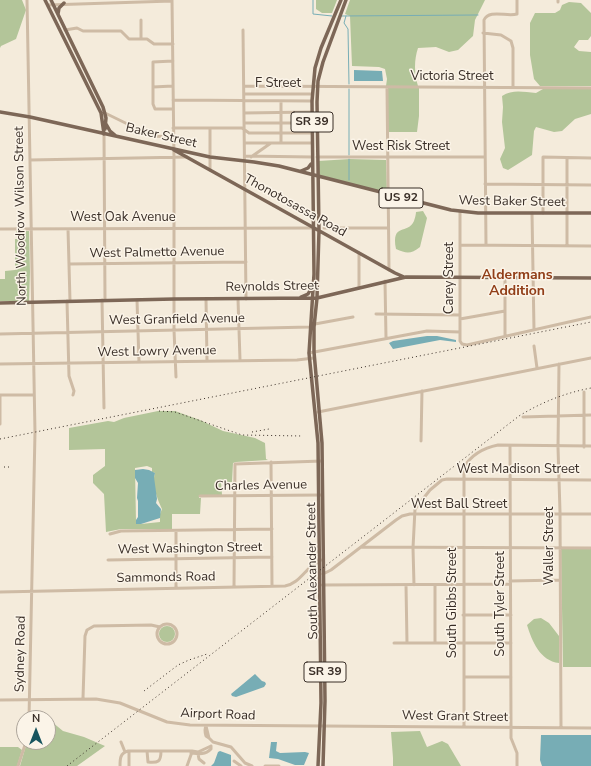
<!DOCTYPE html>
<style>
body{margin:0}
#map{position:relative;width:591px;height:766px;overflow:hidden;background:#f4ebdb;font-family:"Nunito Sans",sans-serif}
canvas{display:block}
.north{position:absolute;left:16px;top:710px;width:40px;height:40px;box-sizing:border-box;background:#fbf4e8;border:1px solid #ada59b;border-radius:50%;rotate:0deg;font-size:11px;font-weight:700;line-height:16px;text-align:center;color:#392e27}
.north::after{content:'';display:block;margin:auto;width:14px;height:18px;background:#18555f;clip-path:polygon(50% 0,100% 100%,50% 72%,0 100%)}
</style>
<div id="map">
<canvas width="591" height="766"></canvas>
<div class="north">N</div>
</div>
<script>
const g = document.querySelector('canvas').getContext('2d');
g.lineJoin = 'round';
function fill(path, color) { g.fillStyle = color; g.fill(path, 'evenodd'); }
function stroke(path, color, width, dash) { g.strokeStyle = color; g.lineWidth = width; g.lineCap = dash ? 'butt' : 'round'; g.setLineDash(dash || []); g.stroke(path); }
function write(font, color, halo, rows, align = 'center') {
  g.font = font + ' "Nunito Sans",sans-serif'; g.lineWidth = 3; g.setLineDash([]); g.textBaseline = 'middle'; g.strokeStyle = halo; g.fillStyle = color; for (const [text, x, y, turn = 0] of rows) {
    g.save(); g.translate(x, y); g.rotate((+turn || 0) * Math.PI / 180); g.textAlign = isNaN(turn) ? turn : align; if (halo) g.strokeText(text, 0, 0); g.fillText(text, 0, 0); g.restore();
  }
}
fill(new Path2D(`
 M0 0H22L26 10 16 39 1 46 0 48Z
 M316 0H337L332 13H322L316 9Z
 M350 0H485L475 20 473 36 458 50 449 52 436 47 418 48C414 60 414 73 418 86H386L387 79 385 69 379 67 352 66 350 16 345 14Z
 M569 2 581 3 591 13V36L588 40H579L574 47 579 51 591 52V86H540L534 79 530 55V23L535 13H555L560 10 562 5Z
 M388 88H419V116L417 132H388Z
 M543 89H591V114L575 119 562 131 554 132 536 127 534 131 532 155 508 170 503 168 500 159 505 148 502 122 503 107 502 96C513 89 523 92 536 93Z
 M350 159 386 160 387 193 319 175 318 161Z
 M423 211 427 218 420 247C411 254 407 254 396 249 391 222 408 235 414 221 415 218 416 214 416 212Z
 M16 231H29L30 272 29 301H0V279H5V271L15 270V239H17Z
 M158 411H175L200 420 223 431 255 438 265 443 266 459 268 460 236 462 233 463 232 482H221L222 495H199V498H201L200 514H172V529H121L106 532 104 494 93 483V475L105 466V449L69 450V428L108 421 114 422 124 418ZM147 466 152 468V472L155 473C151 484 158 500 162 509L160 514V522L141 524 136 522 135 468Z
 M561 549H591V667H563Z
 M541 618 549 623 559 636V663C540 661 532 641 527 625L534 619Z
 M159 634a8 8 0 1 1 16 0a8 8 0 1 1-16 0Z
 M52 722 63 731 84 737 105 746 77 766H20L27 742H48V723Z
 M420 731 427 747 442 741 448 744 461 766H393V758L391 732Z
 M0 747H18L22 750 17 766H0Z`), '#b3c599');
fill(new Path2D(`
 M354 70 382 71 383 81H354Z
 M427 336H437L456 340V342L440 340 393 349 389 343 393 341Z
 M143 469 149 470 155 473 154 477 157 499 156 503 161 509 160 518 141 524H136V520L138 517V501L137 498 138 483 135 478V470Z
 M255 674 262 681 265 682 266 684 264 687 236 697 232 696 231 694Z
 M541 735H591V766H542L540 760Z
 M271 742H277L276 751 280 753 305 752 309 753 304 765H295L278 759 269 758Z
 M220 751 231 755V766H211L214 763 218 752Z`), '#77adb5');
stroke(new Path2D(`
 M313 0V14L332 16
 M341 16 478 15
 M346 16 344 23 348 29 349 84
 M349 89V155
 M349 180V159`), '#77adb5', 1);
stroke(new Path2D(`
 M27 0 35 432 29 718
 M172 0 174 158V330L176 377
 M558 0V2
 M48 5 172 1
 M141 20V39
 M65 30 77 28 83 31H121L129 39H147L154 44H173
 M243 30 246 299
 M483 33 501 35 511 41 513 48V87
 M173 61 153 62V104L155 109H173
 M244 86 591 88
 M153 87 173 86
 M387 87 389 270
 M244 94H312
 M173 100 312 101
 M281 102V143
 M105 113 152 136 174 137
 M244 113 312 112
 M244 123H312
 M173 128H242L249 133H312
 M104 134 105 300
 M245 143H312
 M245 156 312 157
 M251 157 271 143
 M317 157H484
 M567 158V246
 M30 160 187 157
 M210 170V128
 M485 184 591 185
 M460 211V341L462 344 467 345 591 317
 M532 213 534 330
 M543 213V157L591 158
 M324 228H388
 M0 229 314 228
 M68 229 70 301
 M460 245 591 246
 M486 245 484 20C489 9 507 17 517 14V0
 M359 253V288
 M69 264 246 262
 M505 277V336
 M385 281 386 338
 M206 299 207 361
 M238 299 240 360
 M102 300 104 408
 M137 300 139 362
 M67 301 69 376 74 391 73 395
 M376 314 460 315
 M460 319 505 311
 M0 334 310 327 315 324 353 317
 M534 346 537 368
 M309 353 427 331 460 332
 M0 364 297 360 314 358
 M559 364 558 447 560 512 561 728
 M584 392V447
 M0 395H34
 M318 412 591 358
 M523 417 591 415
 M0 424V395
 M421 441 422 391
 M510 447 511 727V738L517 753V766
 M271 462 272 586
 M200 496 321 495
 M176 531V588
 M110 534 121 531 272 529
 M361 547 591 548
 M108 560 272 557
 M323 574 331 570 396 520 402 516 410 514H591
 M510 581 560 580
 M322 585 510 584
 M406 585 407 643
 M414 585 413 548 415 509 430 490 442 480 447 479 591 480
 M435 585V643
 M234 587 235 464 322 461
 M0 592 285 586C301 583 306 566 321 560
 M463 615H511
 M157 634a10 10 0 1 1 20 0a10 10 0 1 1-20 0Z
 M394 643H511
 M464 677H511
 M83 698 85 636 87 630 94 626 151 625 160 627
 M0 700 96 699 120 703 167 722 190 725 591 728
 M206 726 209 738 206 736C205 732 204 729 206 726Z
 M464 727V467C472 454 483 448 498 445L591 446
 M209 738 213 742 231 747 245 763 252 766
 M121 742 125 752
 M147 751 148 762C158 763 161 762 161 751
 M191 753C199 754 205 755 211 749V746
 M198 754 199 759 204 763
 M234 761 241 766
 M18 766 26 742
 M120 766C120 759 120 753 128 751H192L198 752 211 746
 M129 766V751
 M187 766 192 752
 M265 766H279`), '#cebba5', 3);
stroke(new Path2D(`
 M45 0 101 113 104 134
 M51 0 103 107 106 118 105 129
 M58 14 59 8 64 3
 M0 112 30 117 210 157 254 162 279 166 451 210 478 213H591
 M106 124 110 131 116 136
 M174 150 395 273 404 277
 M301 171 308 168 311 164
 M301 297 308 294 312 287
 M0 303 174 299 317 298 406 277 591 278
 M318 766 321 703 318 443 309 353 314 274 312 101 315 68 321 48 341 0
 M323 766 325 701 322 443 314 352V327L317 298 319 230 317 102 318 81 323 62 346 0`), '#7d6757', 3.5);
stroke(new Path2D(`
 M159 411 175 412 242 435 302 436
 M252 432 269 429
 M0 439 591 322
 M4 467H11
 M144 691 178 665 189 660 207 654
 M67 766 519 416C542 402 565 393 591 388`), '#392e27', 1, [1, 3]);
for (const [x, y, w] of [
 [312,122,42],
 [401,198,44],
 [325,672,42]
]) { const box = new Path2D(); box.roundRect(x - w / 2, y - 10, w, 20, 3); g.fillStyle = '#fbf4e8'; g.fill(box); stroke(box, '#392e27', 1); }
write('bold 12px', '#392e27', null, [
 ["SR 39",312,122],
 ["US 92",401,198],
 ["SR 39",325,672]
]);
write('13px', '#392e27', '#fbf4e8', [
 ["Victoria Street",452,77],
 ["F Street",278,84],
 ["Baker Street",161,136,13],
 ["West Risk Street",401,147],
 ["West Baker Street",512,202,1],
 ["Thonotosassa Road",295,206,29],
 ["North Woodrow Wilson Street",21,216,-91],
 ["West Oak Avenue",123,218],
 ["West Palmetto Avenue",157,253,-1],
 ["Carey Street",450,278,-90],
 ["Reynolds Street",272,287,-1],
 ["West Granfield Avenue",177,320,-1],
 ["West Lowry Avenue",157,352,-1],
 ["West Madison Street",518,470],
 ["Charles Avenue",261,486,-1],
 ["West Ball Street",459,505],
 ["Waller Street",550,546,-90],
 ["West Washington Street",190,549,-1],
 ["South Alexander Street",313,571,-91],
 ["Sammonds Road",166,578,-1],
 ["South Gibbs Street",453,603,-90],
 ["South Tyler Street",501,604,-90],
 ["Sydney Road",21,654,-89],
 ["Airport Road",218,715,2],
 ["West Grant Street",455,717,1]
]);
write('bold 14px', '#913e18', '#fbf4e8', [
 ["Aldermans",517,276],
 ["Addition",517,292]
]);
</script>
